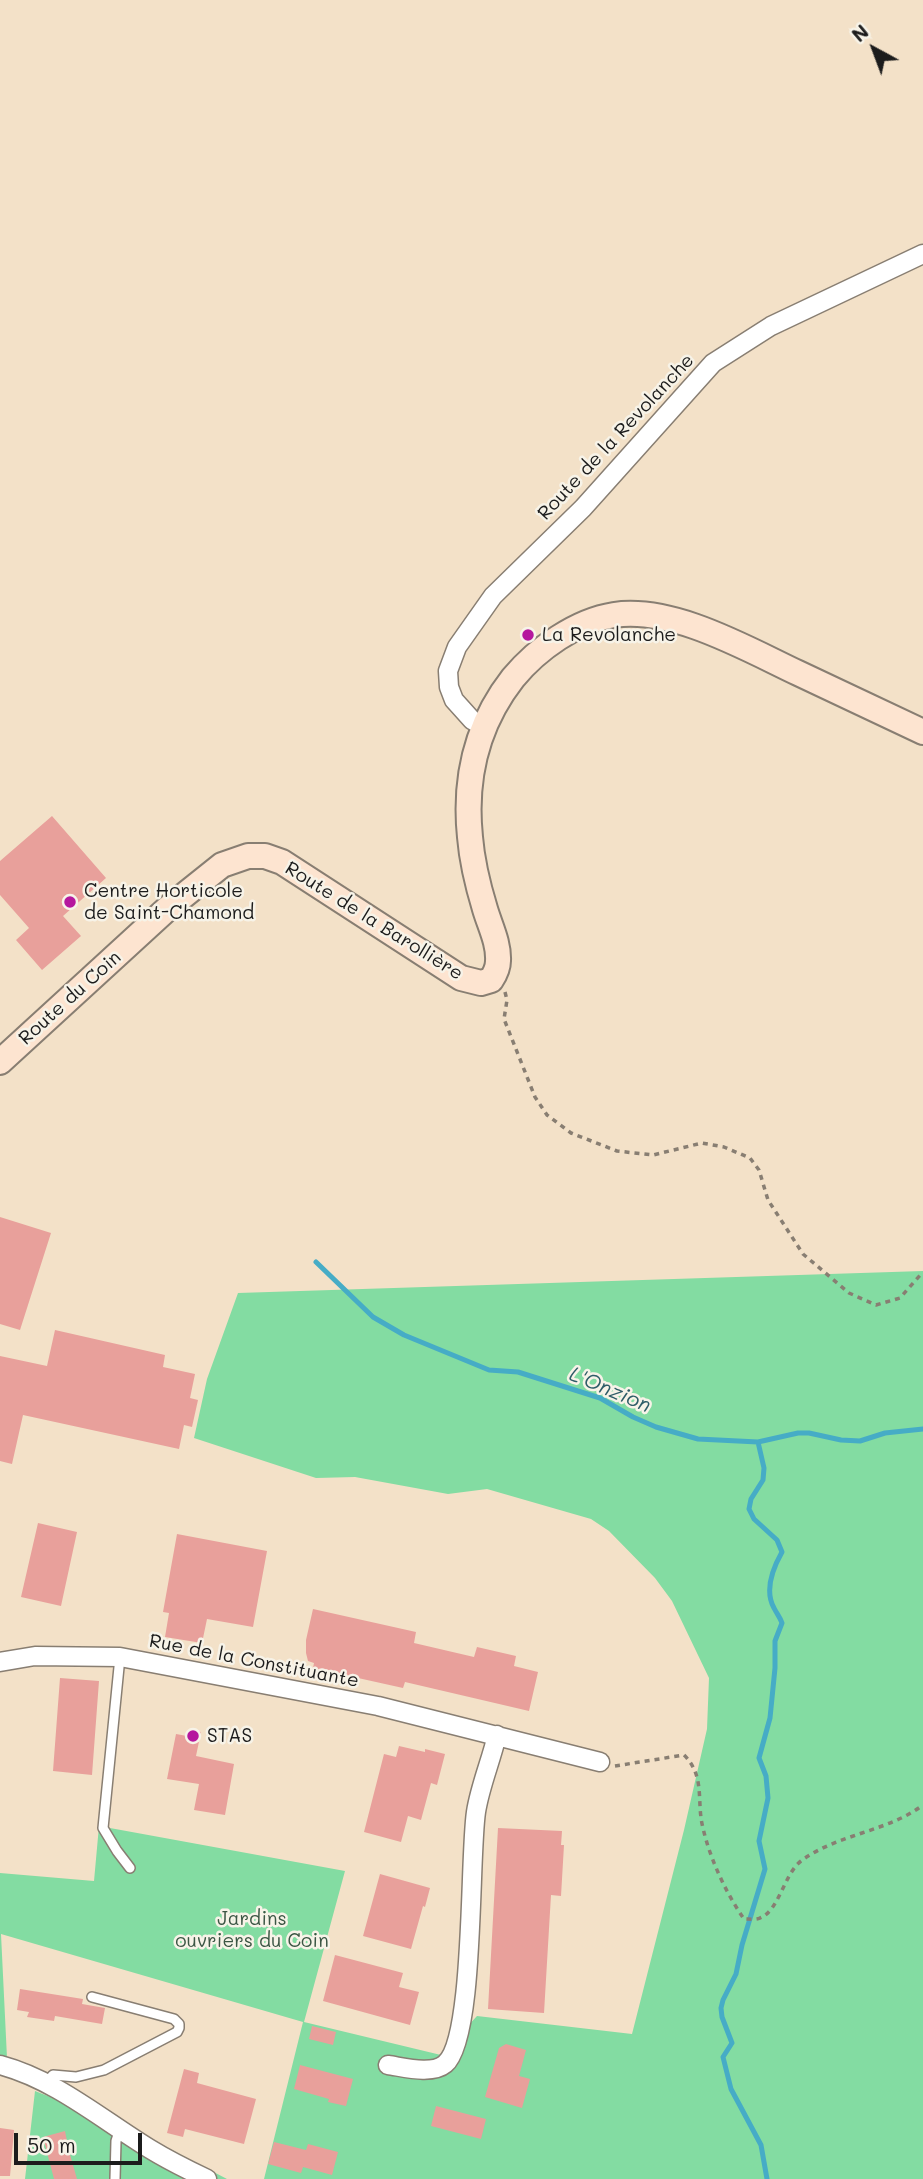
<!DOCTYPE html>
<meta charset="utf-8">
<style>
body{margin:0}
#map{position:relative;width:923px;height:2179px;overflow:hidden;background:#f3e1c8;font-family:Mali,sans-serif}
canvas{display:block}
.north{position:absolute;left:839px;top:14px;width:70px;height:70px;-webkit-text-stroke:5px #f7f3e8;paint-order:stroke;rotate:319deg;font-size:19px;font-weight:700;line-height:28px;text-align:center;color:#1c1c1c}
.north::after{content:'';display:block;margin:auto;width:24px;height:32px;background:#1c1c1c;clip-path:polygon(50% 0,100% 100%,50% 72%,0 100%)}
.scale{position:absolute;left:14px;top:2133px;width:128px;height:32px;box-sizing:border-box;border:4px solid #1c1c1c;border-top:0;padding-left:9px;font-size:21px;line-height:24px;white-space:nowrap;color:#1c1c1c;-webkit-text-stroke:5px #f7f3e8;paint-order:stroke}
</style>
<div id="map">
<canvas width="923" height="2179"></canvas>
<div class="north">N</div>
<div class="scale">50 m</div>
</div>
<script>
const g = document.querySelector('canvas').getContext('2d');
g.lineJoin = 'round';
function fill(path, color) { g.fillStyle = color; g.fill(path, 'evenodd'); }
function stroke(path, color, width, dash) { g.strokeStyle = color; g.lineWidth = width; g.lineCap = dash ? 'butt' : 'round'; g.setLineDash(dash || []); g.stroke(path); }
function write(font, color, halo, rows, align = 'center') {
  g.font = font + ' Mali,sans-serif'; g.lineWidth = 5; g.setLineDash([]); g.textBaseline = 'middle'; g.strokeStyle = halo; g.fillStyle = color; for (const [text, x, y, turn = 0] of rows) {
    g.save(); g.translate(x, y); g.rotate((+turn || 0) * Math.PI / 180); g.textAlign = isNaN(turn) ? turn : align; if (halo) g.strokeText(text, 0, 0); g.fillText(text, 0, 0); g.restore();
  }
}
fill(new Path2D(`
 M923 1271V2179H264L303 2022 1 1934 7 2058 0 2057V1873L94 1881 99 1826 345 1871 304 2022 441 2055 477 2016 632 2034 684 1830 707 1729 709 1678 672 1601 655 1578 609 1531 591 1519 487 1489 448 1494 355 1477 316 1478 194 1438 207 1379 238 1293Z
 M35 2091 130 2128 227 2179H25Z`), '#83dca2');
stroke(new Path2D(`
 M316 1262 373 1317 404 1335 489 1370 518 1372 600 1398 633 1417 656 1427 698 1439 758 1442 798 1433H809L841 1440 860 1441 885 1433 923 1429
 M758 1442 764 1468 763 1480 751 1499 749 1509 754 1519 777 1540 782 1552C773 1568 764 1590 774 1608 777 1614 780 1617 782 1623L775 1641V1668L770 1718 759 1758 766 1776 768 1798 759 1841 765 1869 742 1945 736 1974 723 2000 721 2008 722 2017 732 2043 723 2057 731 2089 761 2145 767 2179`), '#46acc6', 5);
fill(new Path2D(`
 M52 816 106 878 63 916 81 936 42 970 16 940 29 928 0 895V861Z
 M0 1217 51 1233 20 1330 0 1324Z
 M55 1330 165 1355 163 1367 195 1374 190 1398 198 1400 192 1427 184 1425 179 1449 23 1415 12 1464 0 1461V1356L47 1366Z
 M38 1523 77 1532 61 1606 21 1597Z
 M177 1534 267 1551 253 1627 207 1619 202 1643 165 1637 169 1613 163 1612Z
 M313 1609 416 1632 414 1643 474 1657 477 1647 516 1656 514 1666 538 1672 529 1711 405 1682 403 1688 313 1668 314 1663 308 1661 306 1653V1640Z
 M60 1678 99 1681 92 1775 53 1771Z
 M188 1730 201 1732 196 1756 234 1764 225 1815 194 1810 199 1784 167 1779 176 1734 187 1736Z
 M399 1746 425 1752V1749L445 1754 437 1785 431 1783 421 1820 408 1816 401 1842 364 1832 384 1754 396 1757Z
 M498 1828 562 1831 561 1845H564L561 1896 551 1895 544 2013 488 2009Z
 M380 1874 430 1888 425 1907 423 1906 411 1949 363 1936Z
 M335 1955 403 1973 399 1987 419 1992 410 2025 323 2001Z
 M20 1989 83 1999 82 2004 105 2008 102 2024 55 2016 54 2021 27 2017 29 2012 17 2010Z
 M312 2026 336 2032 333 2045 309 2039Z
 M506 2044 526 2050 519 2076 530 2079 522 2108 485 2097 499 2048Z
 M300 2065 353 2079 346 2106 328 2102 329 2099 294 2089Z
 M184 2069 199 2073 197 2083 256 2099 244 2144 185 2129 183 2137 167 2133Z
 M436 2106 486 2119 481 2139 431 2126Z
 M0 2128 14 2130 10 2176H0Z
 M65 2131 69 2151 77 2179H54L43 2137Z
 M274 2142 306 2150 308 2144 338 2152 332 2175 303 2167 301 2173 268 2164Z`), '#e8a09b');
const lane = new Path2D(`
 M120 1657 103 1828 117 1851 130 1868
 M46 2083 53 2075 76 2077 104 2070 177 2032 179 2028V2024L174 2019 92 1997
 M115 2179 116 2141 120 2129`);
const street = new Path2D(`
 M483 726 472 720 454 700 449 687 448 671 457 647 493 596 583 508 713 363 771 326 923 254
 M0 1662 35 1656 120 1657 378 1706 600 1762
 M0 2065C56 2080 101 2119 150 2149 168 2160 188 2170 207 2179
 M388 2065C403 2067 432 2075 445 2064 475 2039 469 1858 476 1812 480 1786 491 1761 497 1735`);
const secondary = new Path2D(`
 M0 1062 167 909 222 865 248 856H265L282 862 461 978 481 983 491 980C495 974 498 968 498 961 499 943 490 926 485 909 478 886 472 862 470 837 464 779 477 724 513 678 537 649 576 621 614 615 673 606 747 649 798 673 840 693 881 712 923 732`);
stroke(lane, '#887e72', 12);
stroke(street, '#887e72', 21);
stroke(secondary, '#887e72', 28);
stroke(new Path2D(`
 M505 992 507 1000 504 1019 535 1097 547 1115 571 1133 617 1151 653 1155 702 1143 724 1147 750 1158 759 1170 768 1200 803 1254 849 1293 876 1305 900 1298 923 1272
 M615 1766 684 1755C706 1777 696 1802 703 1828 710 1859 726 1893 744 1919 749 1919 756 1920 760 1918 779 1911 784 1874 801 1861 837 1834 887 1832 923 1805`), '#887e72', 3.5, [5, 5]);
stroke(lane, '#fff', 9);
stroke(street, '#fff', 18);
stroke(secondary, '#fde4d0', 24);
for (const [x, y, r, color] of [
 [528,635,7,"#b5179e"],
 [70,902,7,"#b5179e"],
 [193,1736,7,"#b5179e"]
]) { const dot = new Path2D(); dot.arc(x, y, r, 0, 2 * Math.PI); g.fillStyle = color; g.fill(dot); stroke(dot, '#f7f3e8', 2.5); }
write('19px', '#1c1c1c', '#f7f3e8', [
 ["Route de la Revolanche",616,437,-47],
 ["Route de la Barollière",374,921,32],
 ["Route du Coin",70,998,-42],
 ["Rue de la Constituante",254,1661,11]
]);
write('19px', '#1c1c1c', '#f7f3e8', [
 ["La Revolanche",542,635],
 ["Centre Horticole",84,891],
 ["de Saint-Chamond",84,913],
 ["STAS",207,1736]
], 'left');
write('19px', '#3b5644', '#f7f3e8', [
 ["Jardins",252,1919],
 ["ouvriers du Coin",252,1941]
]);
write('italic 21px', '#2f5d68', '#f7f3e8', [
 ["L'Onzion",610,1390,23]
]);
</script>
